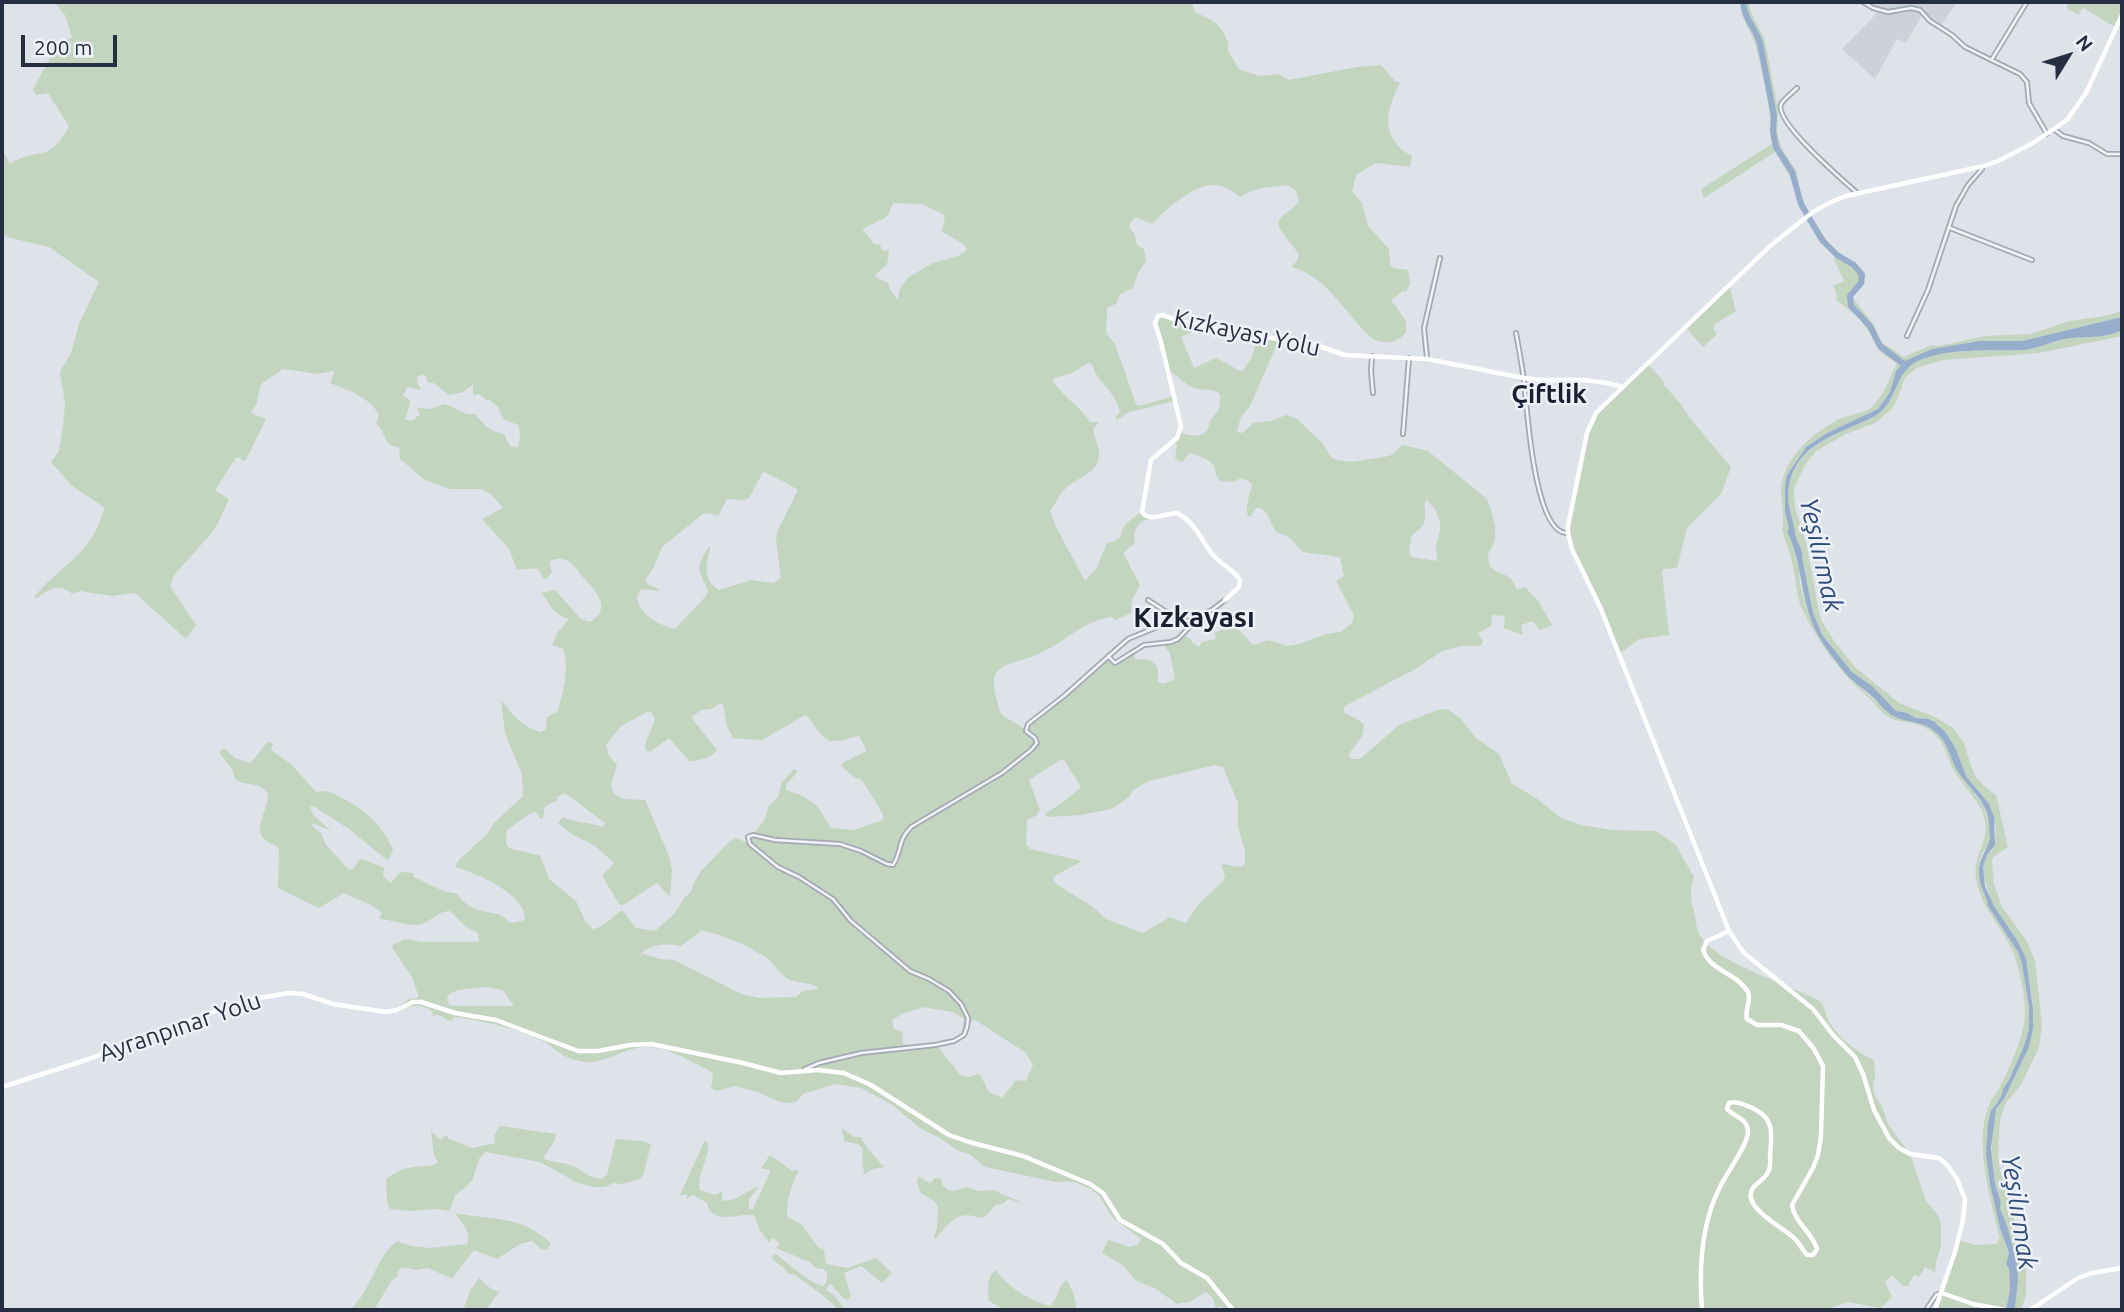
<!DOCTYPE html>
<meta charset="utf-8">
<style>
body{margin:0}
#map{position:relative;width:2124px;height:1312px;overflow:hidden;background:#dee2e9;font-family:Ubuntu,sans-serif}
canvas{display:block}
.frame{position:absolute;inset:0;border:4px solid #262f42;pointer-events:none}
.north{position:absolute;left:2033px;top:21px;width:70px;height:70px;-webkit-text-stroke:5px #eef1f7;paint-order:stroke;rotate:52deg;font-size:19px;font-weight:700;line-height:28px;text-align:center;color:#262f42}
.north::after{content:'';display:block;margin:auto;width:24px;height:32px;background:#262f42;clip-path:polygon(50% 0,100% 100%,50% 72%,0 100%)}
.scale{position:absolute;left:21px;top:35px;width:96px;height:32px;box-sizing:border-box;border:4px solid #262f42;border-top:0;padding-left:9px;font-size:21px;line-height:24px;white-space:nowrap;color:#262f42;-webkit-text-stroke:5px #eef1f7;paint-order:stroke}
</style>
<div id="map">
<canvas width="2124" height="1312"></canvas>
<div class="frame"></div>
<div class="north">N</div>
<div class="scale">200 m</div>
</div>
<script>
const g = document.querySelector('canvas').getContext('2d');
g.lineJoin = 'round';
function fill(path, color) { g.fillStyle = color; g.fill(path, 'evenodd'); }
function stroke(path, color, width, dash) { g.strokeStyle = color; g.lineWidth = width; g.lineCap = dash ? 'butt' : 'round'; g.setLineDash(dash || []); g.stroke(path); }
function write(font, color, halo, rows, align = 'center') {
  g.font = font + ' Ubuntu,sans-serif'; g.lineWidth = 5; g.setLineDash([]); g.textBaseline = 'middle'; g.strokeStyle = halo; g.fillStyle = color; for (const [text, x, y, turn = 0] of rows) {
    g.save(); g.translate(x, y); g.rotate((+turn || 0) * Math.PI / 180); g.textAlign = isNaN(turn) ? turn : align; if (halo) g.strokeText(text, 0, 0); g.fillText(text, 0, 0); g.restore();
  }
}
fill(new Path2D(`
 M1871 2H1957L1940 27 1923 13 1906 43 1897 39 1875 79 1842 49 1879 11 1868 6Z`), '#ccd1db');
fill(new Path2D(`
 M54 2H1192L1195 12 1215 22 1223 32 1228 42V51L1239 69 1259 76 1278 74 1289 80 1357 67 1381 65 1395 81 1400 83C1385 111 1380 139 1412 156L1410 167 1376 163 1356 175 1352 191 1362 203 1368 226 1389 249 1390 265 1393 268 1408 270 1410 284 1406 292 1403 291 1391 300 1406 321V332C1398 343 1385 345 1373 339 1346 316 1327 275 1291 267L1297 261 1299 255C1293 243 1282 237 1278 223 1282 212 1295 210 1299 200L1296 191 1287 185C1268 188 1258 186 1240 197 1232 191 1225 185 1214 185 1192 185 1166 209 1152 224L1136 217 1132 220 1129 227 1135 235 1137 245 1144 249 1146 261 1137 275 1133 288 1119 295 1117 303 1107 308 1106 333 1115 344 1136 404 1140 406 1173 396 1175 401 1129 412 1117 420 1115 418 1120 412C1115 389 1096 382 1092 364L1088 363 1072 373 1054 378 1053 381C1062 396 1079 405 1090 422H1099L1093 429C1094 437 1100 448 1099 455 1098 475 1076 477 1065 489 1058 496 1056 504 1050 511L1055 525 1085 581 1096 569 1107 543C1128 539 1117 532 1127 523 1131 519 1137 515 1142 512L1149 518 1147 520 1142 521C1134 529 1134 532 1135 543L1123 553 1140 585 1132 600 1131 613 1115 620 1112 617C1088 619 1070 637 1050 648 1035 657 1020 660 1004 666 1000 668 995 673 994 678 992 684 999 710 1002 715 1007 720 1019 724 1025 729L1028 724 1108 656 1114 663 1134 650 1135 659C1150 658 1162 663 1157 681L1163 684 1175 679 1170 654 1163 643 1171 642 1183 635 1190 638 1192 642 1199 647 1202 642 1216 639 1215 632 1235 626 1253 645 1269 640 1287 646 1299 644 1326 634 1341 632 1352 623 1354 615 1336 581 1344 576 1340 557 1303 552 1290 538 1275 531 1267 514 1261 508H1256L1251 516H1248C1245 508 1249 495 1252 486L1250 482 1241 478 1233 482 1220 481C1214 475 1217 471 1213 465 1209 458 1199 457 1192 453L1188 454 1183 462 1178 461 1175 458 1177 446 1174 440 1180 433C1189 435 1200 439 1207 430 1209 427 1209 423 1211 420 1220 408 1220 411 1220 394 1212 387 1202 392 1192 387 1183 383 1179 375 1168 372L1156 328 1158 316 1203 327 1181 337 1194 368 1216 358 1242 372 1251 359 1258 337 1279 340 1250 406 1241 417 1237 430 1238 432 1243 433 1253 423 1271 421 1286 415 1297 419 1323 444 1331 457 1336 460 1352 462 1384 457 1392 455 1402 445 1428 451 1486 498C1492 510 1498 530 1494 543 1492 548 1487 553 1488 558 1489 571 1499 572 1507 576 1512 579 1515 585 1517 590L1525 587 1538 601 1552 625 1540 630 1533 621 1521 625 1523 635 1504 628 1505 616 1492 615 1491 626 1478 633 1483 641 1481 646H1462L1442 651 1417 668 1345 706 1343 712 1359 720 1364 725 1362 736 1348 755 1352 759H1360L1399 725 1440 709 1449 710 1461 719 1476 738 1499 754 1512 784 1536 798 1561 818 1581 825 1612 830 1656 831 1675 844 1694 877C1690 888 1690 897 1693 908 1696 917 1695 925 1699 934 1715 964 1791 984 1821 1002 1825 1009 1826 1016 1830 1023 1839 1038 1858 1053 1874 1060L1875 1075 1873 1086 1875 1096 1882 1106 1888 1124 1910 1154 1926 1201 1937 1214 1941 1223V1246L1936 1262 1935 1272 1925 1267 1919 1277 1914 1275 1908 1286H1903L1892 1275 1885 1282 1892 1297 1881 1308 1848 1302 1825 1310H1227L1221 1306 1216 1308 1213 1298 1206 1292 1189 1302 1177 1304 1156 1289 1135 1280 1123 1265 1102 1253 1108 1240 1130 1247 1138 1244 1141 1239 1113 1218 1099 1196 1091 1189 1075 1182H1056L985 1167 969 1154 957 1150 938 1137 920 1128 891 1104 861 1088 835 1084 803 1094 797 1101 791 1103 780 1102 758 1092 734 1086 717 1091 711 1088 713 1078 712 1072C691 1062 666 1045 642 1047 622 1049 600 1067 580 1061 573 1060 565 1057 560 1053 554 1050 550 1044 543 1041 515 1028 485 1021 455 1017L451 1021 438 1015 433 1016 432 1011C420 1003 411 1005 399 1012L397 1008 409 999 419 997 412 977 391 946 405 939 422 942H472L479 941 478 933 465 926 450 911C437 911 431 922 419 925 412 927 389 919 379 919L382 913 373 906 344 893 319 908 278 888 279 850C275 843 270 844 265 840 252 829 269 808 268 794 257 779 246 788 235 779L232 769 220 754V751L224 748 235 758 251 763 268 741 273 744 271 750 291 764 316 792 327 791 333 793C362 809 380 819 393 850L388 861 349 829 313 806 310 807 314 816 331 831 313 823 312 826 321 833 326 845 349 870 353 869 359 860H365L384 868 383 876 391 883 400 872 413 873 414 877 443 891 457 894C468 910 479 910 497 914 502 915 507 921 512 923L525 920C527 894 476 873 455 867L458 861 487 834 494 823 523 796 522 774 505 734 501 699C511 714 523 728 541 732L546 729 547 717 557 712C563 696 570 665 563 649L552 645 558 632 569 619C548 612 554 606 541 593L555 590 581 619 590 622C614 608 594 589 582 576 577 570 572 562 566 560 560 558 555 559 549 561L552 572 548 578 544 579 537 568 517 570 509 549 482 519 503 508 491 494 481 489H449L425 480 400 459 399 447C383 447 387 432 376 424L379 415C370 397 348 390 330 383L334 373 333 371 318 374 283 369 261 384 256 405 251 413 266 419 246 460 244 461 238 457 235 459 216 489V491L229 499 217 525 208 537 175 574 170 586 196 625 186 639 135 593 112 596 80 591 71 594V592C57 584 49 589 37 598L34 597C50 577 72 564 87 544 96 534 100 520 105 508L71 485 51 462 59 451 63 427 65 403 60 372 71 353 79 324 99 282 49 247 15 239 5 236 2 231V148L10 164C38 145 49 166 69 126L48 93 36 95 33 89 56 47 72 37 65 15ZM893 203 922 204 945 215 942 232 964 244 967 250 958 256 933 263 909 277 900 288 898 300 890 290 888 283 875 277 878 272 887 265 889 251 882 250 880 245 874 244 862 229 885 218 888 215ZM422 375 426 376 428 383H434L449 395 463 392 473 385V395L479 394 486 400H490L498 407 504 420 519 425 520 438 518 448 510 446 504 434C489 431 484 425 475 414H467L445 404 431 409 417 408 420 416H417L414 420H405C407 413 410 407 410 400L403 395 408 386 418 390 421 388 417 383 418 376ZM763 472C768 473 792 486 798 490L778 530 776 540 781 578 773 583 752 580 719 590C703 580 705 565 710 549L709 546C694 572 699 567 708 591L706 596 675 629C660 625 639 616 637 597L641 589 659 591 657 588 649 585 645 580 654 567 662 547 703 514 707 513 718 516 727 499 742 500 749 498ZM1426 499 1435 509 1440 521V531L1436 545 1437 561 1412 557 1409 553 1411 537C1415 532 1422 528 1424 523 1427 516 1423 507 1426 499ZM721 703 723 705 727 726 733 738 762 740 805 715C814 721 822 743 835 741 843 741 851 737 859 736L867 751 844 762 841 766 854 777 862 780 883 814V820L854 830 831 828 817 806 803 796 786 790V785L798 771 794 769 782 782 778 797 769 806 764 820 753 835 748 837 750 844 736 838 729 842 701 871 693 885 691 892 685 897 674 914 655 931 636 928 622 910C613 916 603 928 593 929L585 921 576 901 549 879 540 855C533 855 528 852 521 851 505 849 505 845 507 830L531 813 536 812 540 818 543 819 545 806 558 800 557 797 565 793 605 823 603 827C590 822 574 823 563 817L558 823 573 835 594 845 614 863 602 876 619 904 623 905 657 883 670 897 672 870 669 856 645 800 624 799 613 793 611 785 617 765 609 756 606 745 621 726 649 711 652 713 655 720 645 744 646 750 650 752 669 738 689 761C697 762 712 757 717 750L694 721 692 716 702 710 711 709ZM1062 759 1064 760 1081 787C1072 796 1056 807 1045 814L1047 817 1081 815 1111 809 1129 797 1133 790 1149 781 1215 765 1223 767 1238 803V827L1245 851V861L1243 866C1235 869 1228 862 1221 865L1225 876 1223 881 1198 905 1186 923 1170 917 1143 933 1106 919 1093 907 1056 884 1053 880 1056 875 1082 861 1030 849 1026 845 1027 820 1037 815 1040 810 1029 780ZM701 931C719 932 753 948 768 959 775 965 780 974 788 979 798 984 811 981 819 989L803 991 796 997 759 998 741 994 674 960 660 959 641 953C652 944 666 943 681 946ZM487 987 503 990 514 1006H454L449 1005 447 998 449 994 458 990ZM925 1007C940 1011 953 1009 964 1019L962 1032C949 1044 921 1047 904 1044L902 1040 903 1032 894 1029 892 1020 904 1013ZM975 1020 1025 1052 1033 1065 1026 1081 1016 1080 1002 1098 989 1092 980 1075 977 1074 970 1077 961 1076 938 1047C954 1043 968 1039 970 1021Z
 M1740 2H1749C1751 19 1760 26 1765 41L1778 109 1777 134 1783 151 1797 172 1800 191 1806 209 1830 245 1864 271 1865 283 1855 293 1853 298 1874 325 1881 342 1904 357 1932 345 1939 346 1985 336 2031 334 2069 321 2104 316 2122 311V317L2022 341H1979L1932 349 1906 361 1896 371 1890 392 1878 409 1827 433 1808 446 1802 453 1787 475 1785 486V511L1790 529 1788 530 1796 549 1795 557 1799 567 1800 584 1807 610 1821 640 1853 681 1893 716 1923 724 1937 733 1947 746 1961 776 1984 806 1990 828V842L1981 855 1978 874 1988 902V906L2018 952 2022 964 2029 1007V1029L2024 1046 2009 1080 2003 1089 2001 1097 1994 1106 1989 1123 1987 1154 1990 1184 2000 1228 2009 1253 2006 1264 2009 1269 2010 1289 2006 1310H1935L1958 1240 1975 1245 1996 1244 2000 1238C1991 1202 1974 1144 1988 1108 1990 1100 1997 1093 2001 1085 2010 1067 2024 1036 2025 1015 2026 998 2019 964 2011 948 2000 924 1980 906 1976 878 1972 853 1994 840 1982 811 1976 798 1966 788 1958 777 1944 757 1948 739 1922 726 1911 721 1897 723 1887 716 1879 711 1875 703 1868 697 1840 673 1818 642 1802 609 1796 595 1796 577 1792 562 1790 552 1785 542 1783 532 1782 526 1784 521 1783 516 1783 507 1781 499 1781 490 1783 459 1810 436 1835 421 1845 415 1859 415 1869 409 1884 399 1888 378 1897 364L1879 351 1869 332 1858 317 1836 300 1837 295 1833 286 1844 281 1834 259 1837 257 1820 241 1808 222 1799 205 1793 182 1775 152 1704 198 1701 189 1772 144C1769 134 1771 126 1770 117 1767 94 1762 70 1756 47 1752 31 1740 19 1740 2Z
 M2070 2H2122V15L2115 27 2083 8 2078 15 2066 8Z
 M1729 285 1736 311 1715 324 1713 328 1717 334 1703 347 1685 327Z
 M2122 330V336L2039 353 1943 360 1916 368 1905 378 1895 404 1891 410 1875 423 1846 434 1816 451 1805 465 1794 488 1795 508 1807 546 1818 607 1821 620 1834 641 1855 667 1899 703 1935 717 1952 727 1964 743 1971 766 1976 777 1983 785 1996 795 2008 847 1994 856 1992 860 1994 884 2002 907 2026 940 2035 960 2042 1026 2039 1047 2021 1085 2005 1104 2000 1120 1998 1156 2000 1171 2006 1179 2015 1223 2030 1263 2026 1265V1295L2021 1310H2014L2017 1264 2000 1208 2001 1203 1995 1184 1992 1155V1129L1996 1109 2005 1097 2024 1057 2033 1028V1005L2027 964 2017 940 2002 919 1991 900 1984 877 1983 867 1987 855 1993 849 1996 830 1989 804 1966 776 1956 749 1938 724 1929 719 1916 718 1896 711 1871 686 1852 672 1823 636 1813 613 1802 557C1803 548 1798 545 1796 537 1795 534 1795 530 1794 527 1790 512 1786 502 1789 486 1797 442 1842 434 1875 416 1896 404 1893 374 1915 362 1942 348 1991 351 2019 350 2036 350 2049 342 2065 339 2084 336 2104 338 2122 330Z
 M1647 363 1664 382 1663 384 1680 403 1689 417 1731 467 1721 494 1687 528 1677 568 1663 569 1662 572 1669 635 1639 639 1619 654 1601 609 1572 549 1568 533 1585 441 1596 413Z
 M500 1126 556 1134 555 1140 543 1158C552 1163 561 1162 570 1165 584 1170 585 1176 601 1179L607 1175 616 1139 642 1141 651 1144 644 1172 640 1179 622 1184 613 1183 605 1187H593L578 1183 540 1162 485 1152 479 1159 473 1179 465 1188 456 1194 449 1211 436 1209 411 1211 390 1209 387 1201 386 1179C395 1172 404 1168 415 1167 424 1165 431 1168 438 1162L434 1155 431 1131 441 1140 446 1135 448 1138 472 1148 495 1143 494 1136Z
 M842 1128 854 1137H861L868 1149 884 1167 873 1169 864 1174 862 1158 863 1149 858 1144 844 1141Z
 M705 1140 708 1143C709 1160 696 1176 700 1190L715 1195 722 1192V1199L724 1201 735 1199 756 1187 758 1188 749 1199V1209H753L771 1170 761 1168 770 1155 792 1171 799 1170C793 1181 784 1205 788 1217L802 1225 818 1247 824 1250 826 1264 848 1268 876 1258 892 1273 882 1283 861 1266 844 1273 851 1296 848 1300 843 1298 830 1283 826 1290 833 1294 843 1307 856 1310H839L825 1297 794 1274H788L785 1269 772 1259 773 1255 776 1254C787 1263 811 1284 823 1286L827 1282V1274L824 1269 816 1268 810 1262 776 1248 780 1244 773 1238 769 1242 760 1230 754 1215C739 1213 712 1226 707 1203L693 1195 687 1199V1194L680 1195Z
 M918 1176 930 1183 935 1178 941 1179 943 1186 948 1190 953 1191 967 1187 978 1191 995 1190C1003 1197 1014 1197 1022 1203L1008 1199 1003 1204 995 1205C979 1228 980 1212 961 1216 952 1218 942 1231 936 1238L934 1237 937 1228 938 1207 935 1202 921 1193 917 1182Z
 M455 1213C495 1221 518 1214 551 1243L547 1250 541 1249 532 1241 520 1244 497 1259 474 1250 452 1279 428 1268 417 1270 401 1267 397 1273 398 1276 392 1280 374 1310H350C372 1290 375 1258 397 1241L411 1246 430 1248 467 1244C472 1233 462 1222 455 1213Z
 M996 1270C1009 1288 1028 1300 1050 1306 1058 1300 1058 1285 1067 1280L1074 1295 1077 1310H1005L989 1301C988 1290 986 1277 996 1270Z
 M479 1278 491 1289 499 1292 486 1310H463L471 1289Z`), '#c3d4bf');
fill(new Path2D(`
 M2122 317V330C2105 339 2083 336 2065 339 2049 342 2036 350 2019 350 1989 351 1950 348 1920 360 1894 370 1898 403 1875 416 1842 434 1797 441 1789 486 1786 501 1791 513 1794 527 1795 530 1795 534 1796 537 1798 545 1803 548 1802 557L1813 613 1823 636 1852 672 1872 686 1896 711 1907 713 1916 718 1929 719 1935 722 1946 733 1956 749 1966 776 1989 804 1994 817 1995 845 1987 855 1983 867 1985 886 1994 906 2017 940 2026 958 2033 1009V1028L2029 1047 2005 1097 1996 1109 1991 1148 1995 1184 2001 1203 2000 1208 2008 1229 2017 1264 2018 1280 2015 1307 2014 1310H2006L2010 1289 2009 1269 2006 1264 2009 1253 2000 1228 1990 1184 1986 1154 1988 1123 1991 1111 2001 1097 2003 1089 2009 1080 2024 1046 2029 1029V1007L2022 964 2018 952 1988 906C1987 896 1980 887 1979 876 1977 858 1991 846 1990 836 1989 827 1989 815 1984 806 1978 795 1968 786 1961 776 1950 762 1950 743 1934 731 1921 720 1903 723 1890 714 1885 710 1879 704 1875 699 1867 691 1858 686 1850 678 1842 670 1827 650 1821 640 1799 605 1804 565 1787 531L1789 529 1785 511V486L1787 475 1802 453 1806 447 1827 433 1878 409 1890 392 1896 371 1905 361 1932 349 1979 341H2022Z`), '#96aecc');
stroke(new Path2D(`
 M1743 2C1746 23 1754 25 1760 43L1774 116 1773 131 1776 147 1792 172 1801 204 1822 240 1837 255 1854 265 1862 275 1861 283 1850 296 1851 306 1870 326 1880 346 1905 365`), '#96aecc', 6);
const street = new Path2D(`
 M1863 2 1873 8 1888 12 1911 8 1920 10 1930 21 1952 35 1965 47 2020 74 2027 82 2029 103 2047 134
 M1992 59 2027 2
 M1797 88C1792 93 1784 99 1781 104 1774 122 1843 180 1856 192
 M2055 130 2063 136 2089 143 2107 154H2122
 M1950 228 2032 260
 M1516 333C1519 349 1522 365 1524 381 1527 408 1534 531 1566 533
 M1907 336 1928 290 1956 206 1968 185 1982 169
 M1372 356 1371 371 1373 393
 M1427 358 1424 328 1440 258
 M1403 434 1409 358
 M1148 600 1176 618
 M1108 656 1115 663 1144 645 1171 642 1178 639 1201 615
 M805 1069 819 1063 861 1053 935 1045 954 1041 964 1035 967 1027 968 1018 961 1004 949 991 929 979 910 971 851 921 833 899 799 877 778 867 750 844 748 837 753 835 775 840 840 844 861 851 887 864 893 865C902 852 897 841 911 827L1002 773 1031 750 1037 743 1035 738 1026 731 1028 724 1064 696 1128 639 1179 618 1201 614 1212 610 1225 600
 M1926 1310 1936 1295 1941 1293`);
stroke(street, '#a3a9b4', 6);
stroke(street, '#f1f3f7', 2.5);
stroke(new Path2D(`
 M1225 600 1239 587 1240 580C1233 569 1222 565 1214 556 1200 541 1199 525 1177 513 1165 513 1149 523 1142 512L1151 460 1177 438 1181 426 1161 342 1155 323 1158 316 1162 315 1183 322 1248 335 1310 343 1345 355 1427 359 1524 378 1540 380H1584L1607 383 1622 387
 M2 1087 86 1060 232 1005 253 999 289 993 303 994 333 1004 386 1012 397 1010 413 1002H421L455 1013 496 1020 578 1051H598L630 1045 651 1044 743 1063 781 1073 818 1070 844 1073 871 1085 949 1135 969 1142 1023 1156 1090 1184 1103 1193 1120 1220 1163 1244 1181 1263 1207 1278 1233 1310
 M1942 1293 1973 1304 2005 1310
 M1702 1310C1699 1271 1701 1225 1719 1189 1725 1175 1748 1145 1748 1132 1748 1118 1734 1117 1727 1109L1729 1103C1736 1101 1743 1104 1750 1107 1775 1117 1772 1133 1770 1156 1770 1161 1771 1168 1768 1172 1764 1182 1748 1185 1751 1198 1754 1213 1783 1228 1794 1238 1800 1243 1802 1250 1807 1255H1813L1817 1249C1812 1232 1794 1222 1792 1205L1813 1168 1818 1155 1821 1136 1823 1066 1814 1049 1799 1031 1781 1025H1757L1747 1019C1744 1010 1752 1001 1748 992 1737 973 1710 971 1703 950L1707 941 1729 931
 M1935 1310 1955 1252 1963 1220 1965 1199 1957 1179 1948 1166 1939 1158 1910 1154 1899 1148 1889 1138 1874 1110 1863 1074 1855 1057 1833 1035 1813 1009 1744 953 1729 931 1601 609 1572 549 1568 533V526L1587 433 1596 413 1770 246 1813 212 1831 202 1846 196 1984 166 1998 161 2033 143 2067 120 2086 93 2122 15
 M2030 1310 2078 1278 2092 1273 2122 1268`), '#fff', 4.5);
write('24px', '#262f42', '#eef1f7', [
 ["Kızkayası Yolu",1247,333,12],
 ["Ayranpınar Yolu",180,1027,-19]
]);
write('bold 26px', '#182032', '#eef1f7', [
 ["Çiftlik",1549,394]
]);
write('italic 26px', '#2d4b79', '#eef1f7', [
 ["Yeşilırmak",1821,555,77],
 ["Yeşilırmak",2019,1212,81]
]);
write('bold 28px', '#182032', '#eef1f7', [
 ["Kızkayası",1194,618]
]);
</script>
